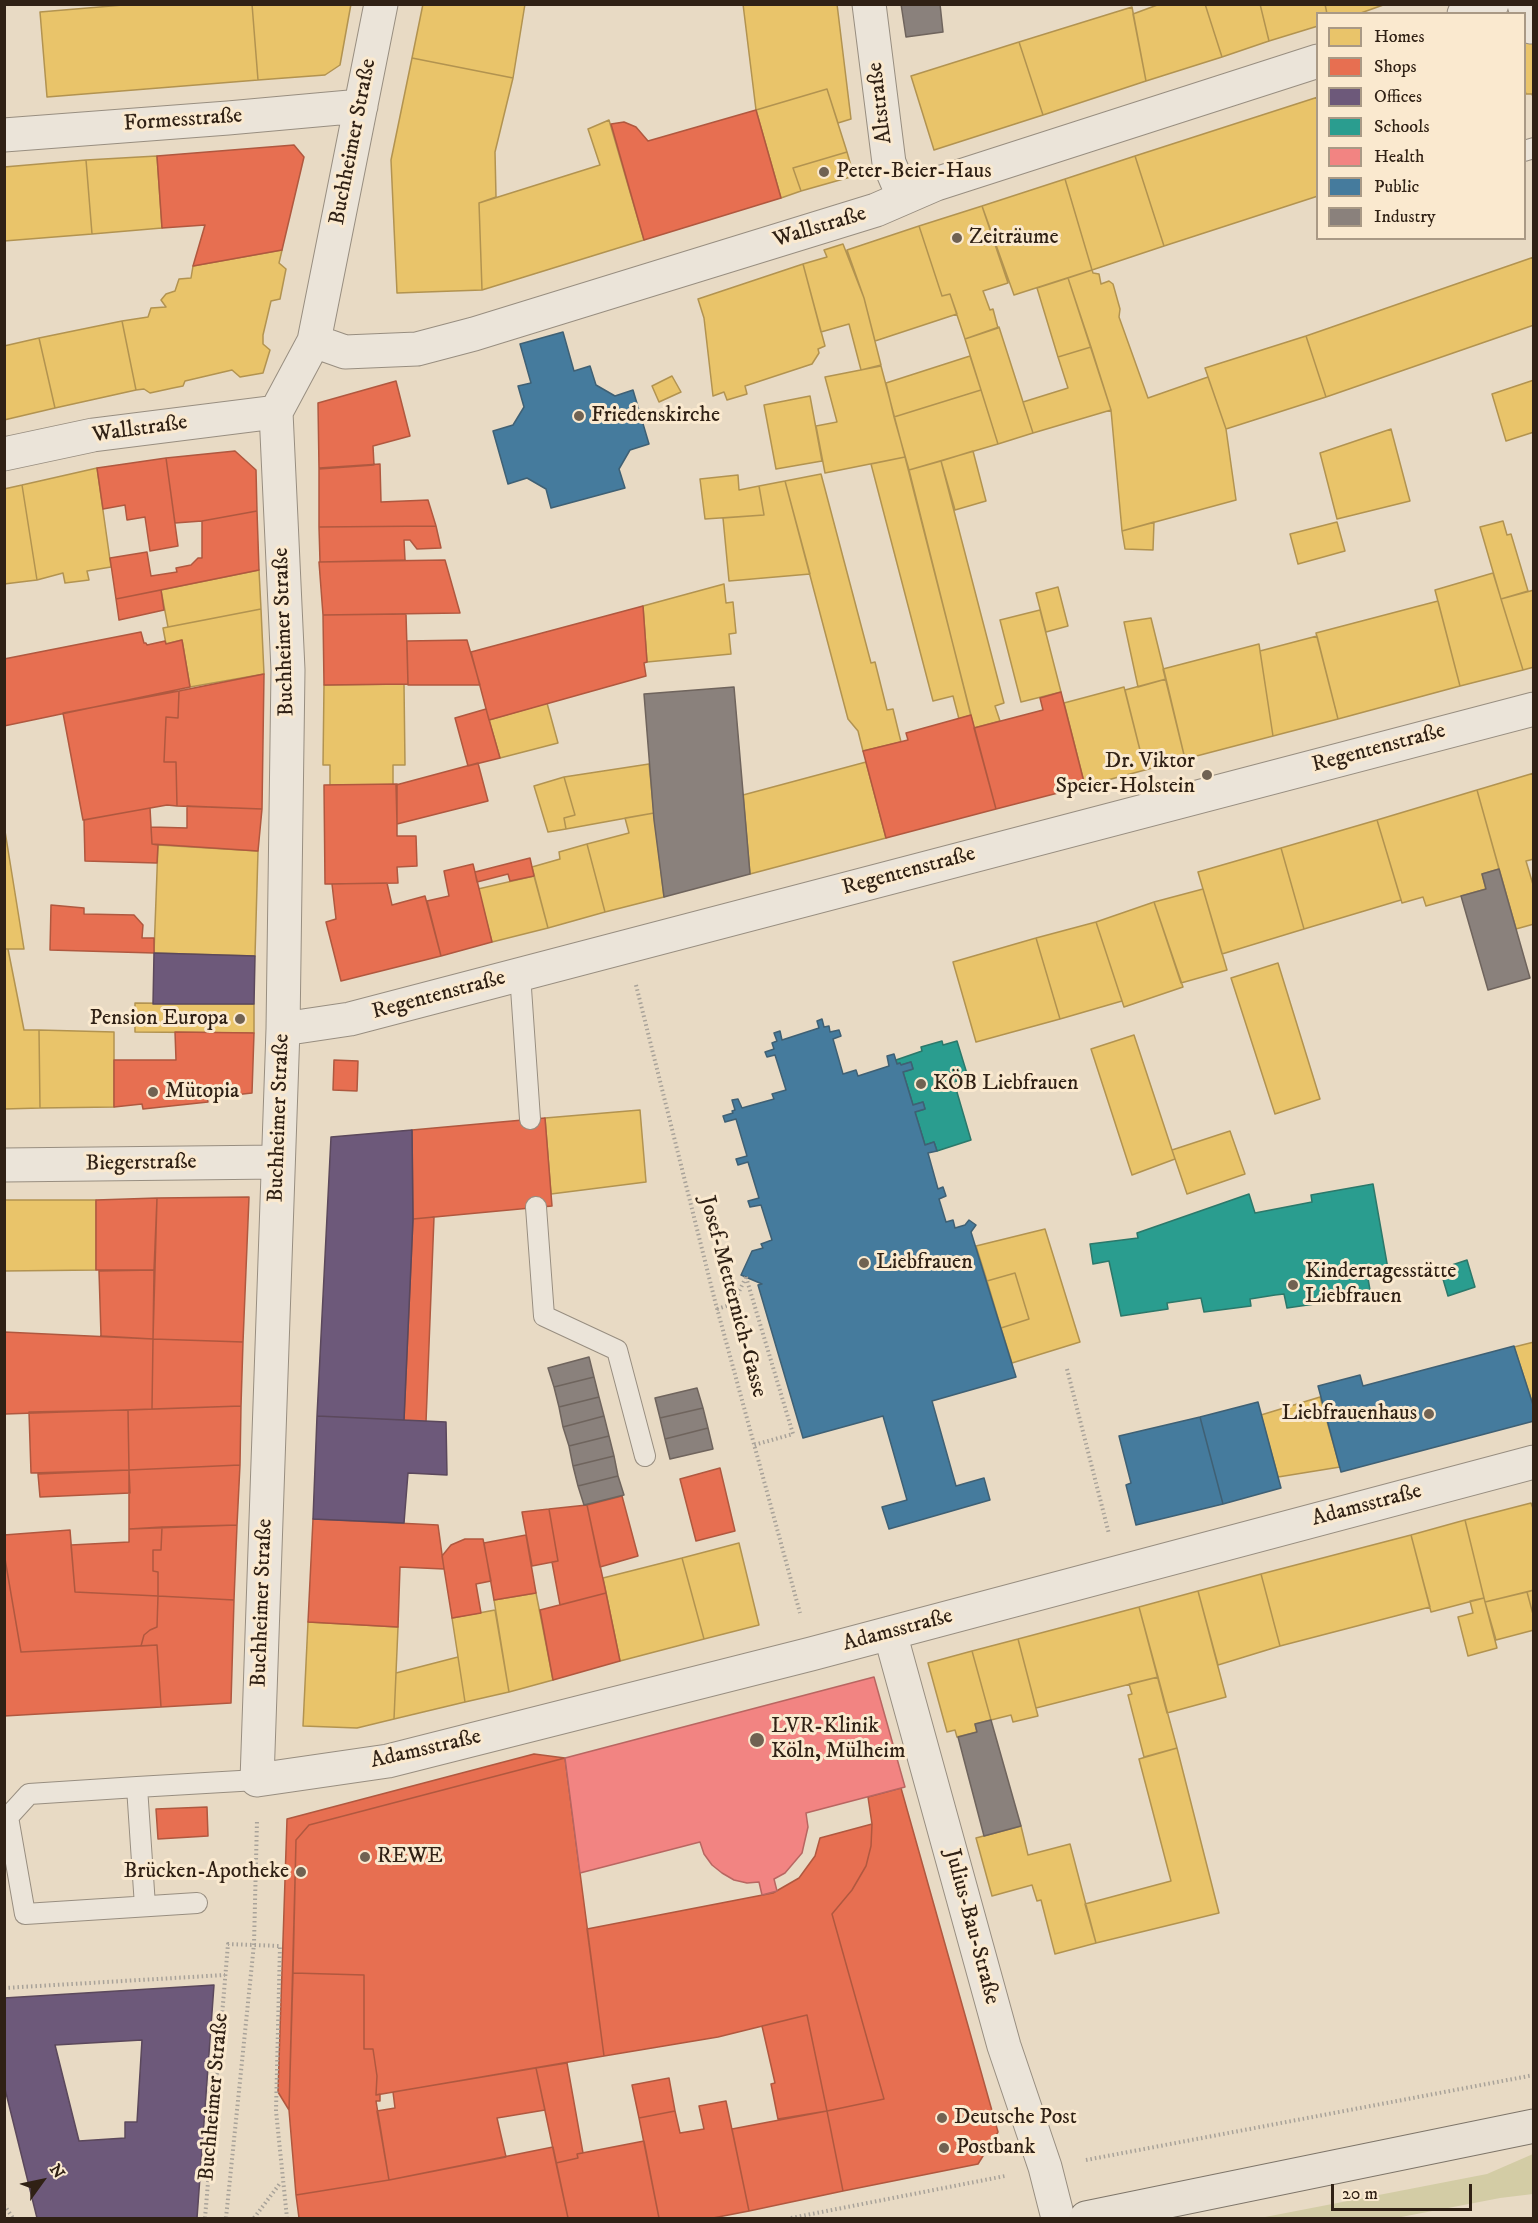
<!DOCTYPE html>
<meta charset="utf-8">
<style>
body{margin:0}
#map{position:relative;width:1538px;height:2223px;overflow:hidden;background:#e8dac4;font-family:"IM FELL DW Pica",serif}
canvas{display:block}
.frame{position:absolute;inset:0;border:6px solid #302115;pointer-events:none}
.legend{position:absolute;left:1316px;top:12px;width:210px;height:228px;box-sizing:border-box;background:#fae9cf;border:2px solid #a99985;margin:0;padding:8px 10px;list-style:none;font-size:18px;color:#302115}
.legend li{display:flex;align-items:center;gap:12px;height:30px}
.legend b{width:30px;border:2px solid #a99985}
.north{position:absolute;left:12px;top:2151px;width:60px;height:60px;-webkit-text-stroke:4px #fae9cf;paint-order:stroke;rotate:57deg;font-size:16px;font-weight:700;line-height:24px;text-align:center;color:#302115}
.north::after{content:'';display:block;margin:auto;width:21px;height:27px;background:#302115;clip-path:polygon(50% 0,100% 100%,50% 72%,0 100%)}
.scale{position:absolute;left:1331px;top:2184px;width:141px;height:27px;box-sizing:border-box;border:3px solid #302115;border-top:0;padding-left:8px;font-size:18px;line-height:21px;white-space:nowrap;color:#302115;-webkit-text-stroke:4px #fae9cf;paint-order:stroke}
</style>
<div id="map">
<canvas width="1538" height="2223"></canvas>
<div class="frame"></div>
<ul class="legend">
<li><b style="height:16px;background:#e9c46a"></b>Homes</li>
<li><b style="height:16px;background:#e76f51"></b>Shops</li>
<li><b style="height:16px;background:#6d597a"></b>Offices</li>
<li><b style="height:16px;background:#2a9d8f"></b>Schools</li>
<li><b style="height:16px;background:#f28482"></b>Health</li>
<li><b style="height:16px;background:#457b9d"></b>Public</li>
<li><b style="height:16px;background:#8a817c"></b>Industry</li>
</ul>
<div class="north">N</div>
<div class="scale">20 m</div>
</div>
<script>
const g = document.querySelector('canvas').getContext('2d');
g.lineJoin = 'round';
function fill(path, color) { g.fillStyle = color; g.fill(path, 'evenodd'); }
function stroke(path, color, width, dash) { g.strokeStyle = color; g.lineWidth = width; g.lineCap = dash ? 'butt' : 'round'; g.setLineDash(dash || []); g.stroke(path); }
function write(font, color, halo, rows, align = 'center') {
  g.font = font + ' "IM FELL DW Pica",serif'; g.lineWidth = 6; g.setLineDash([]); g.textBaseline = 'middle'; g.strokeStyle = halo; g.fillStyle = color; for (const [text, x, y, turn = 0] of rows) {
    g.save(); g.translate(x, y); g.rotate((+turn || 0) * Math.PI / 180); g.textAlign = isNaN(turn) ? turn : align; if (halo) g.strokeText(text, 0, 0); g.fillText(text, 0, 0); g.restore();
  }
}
fill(new Path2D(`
 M1533 2154V2194L1500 2198 1396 2218H1260L1487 2174Z`), '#d3cca5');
const homes = new Path2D(`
 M135 4H252L258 80 47 97 40 12Z
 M252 4H351L340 65 325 75 258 80Z
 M423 4H525L513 78 412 58Z
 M743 4H837L851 119 838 123 827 89 756 110Z
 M1160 4H1205L1222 57 1146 81 1133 14Z
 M1205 4H1260L1269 41 1222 57Z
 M1260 4H1325L1327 14H1318V26L1269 41Z
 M1325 4H1386L1358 14H1327Z
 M1132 7 1146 81 1043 115 1019 42Z
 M1534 26V97H1533L1532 94H1526L1524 88V29Z
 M1019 42 1043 115 934 150 911 76Z
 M412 58 513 78 495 152 496 197 479 203 482 290 397 293 391 160Z
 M827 89 847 152 793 168 801 191 781 198 756 110Z
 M1318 97V196L1164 246 1135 156Z
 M609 120 644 240 482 290 479 203 600 165 588 129Z
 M847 152 854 176 801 191 793 168Z
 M157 156 162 228 92 234 86 160Z
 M1135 156 1164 246 1092 270 1065 179Z
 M86 160 92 234 4 241V167Z
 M1065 179 1092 270 1014 295 982 206Z
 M982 206 1008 283 983 291 990 310 993 309 998 328 965 339 950 294 942 296 919 226Z
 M919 226 942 296 950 294 957 314 875 341 864 298 847 250Z
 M843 244 864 298 881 365 861 370 849 324 821 332 803 264 827 257 824 250Z
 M282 250 279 263 286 269 280 299 271 301 263 335V344L270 350 263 373 240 377 232 370 185 381 183 386 173 388 150 393 144 389 136 390 122 321 148 317 151 308 166 307 161 300 166 294 175 291 179 279 191 278 193 266Z
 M1534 257V325L1326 397 1306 336Z
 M803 264 825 346 818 349 819 353 812 364 745 386 747 394 727 400 724 392 713 396 704 318 698 299Z
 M1092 270 1093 273 1099 274 1101 284 1109 281 1113 284 1120 309 1119 317 1148 398 1208 377 1226 429 1236 500 1122 531 1111 410 1068 278Z
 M1068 278 1091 347 1058 357 1037 288Z
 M122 321 136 390 55 408 39 338Z
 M999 327 1033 433 998 444 965 339Z
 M1306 336 1326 397 1226 429 1205 368Z
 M39 338 55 408 4 420V346Z
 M1091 347 1111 410 1033 433 1023 402 1068 388 1058 357Z
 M970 356 981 390 894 417 886 383Z
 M881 366 905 457 825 473 816 426 837 422 825 377Z
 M672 376 681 392 659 402 652 386Z
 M1534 380V432L1506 441 1492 394Z
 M981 390 998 444 909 470 894 417Z
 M810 396 822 461 776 469 764 405Z
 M1391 429 1410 501 1337 519 1320 453Z
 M973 451 986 501 955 510 941 461Z
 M905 457 971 715 959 719 953 696 933 701 871 464Z
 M941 461 1004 703 995 706 1000 721 974 728 909 470Z
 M97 468 111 567 87 571 89 580 65 583 63 573 37 580 22 485Z
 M821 474 871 663 875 662 887 710 893 709 901 742 863 751 858 731 848 719 785 481Z
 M738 475 739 490 759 486 764 515 705 519 700 479Z
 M785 481 810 574 729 581 723 518 764 515 759 486Z
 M22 485 37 580 4 584V489Z
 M1503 521 1507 535 1511 534 1528 591 1501 599 1480 527Z
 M1154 522 1153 550 1125 549 1122 531Z
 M1337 522 1345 551 1298 564 1290 534Z
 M259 570 261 609 168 627 161 590Z
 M1493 573 1523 670 1460 686 1435 590Z
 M724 584 726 603 733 602 736 633 729 634 731 654 647 662 643 606Z
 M1058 587 1068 626 1046 632 1036 593Z
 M1534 590V667L1523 670 1501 599Z
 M1438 601 1460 686 1338 719 1316 633Z
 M261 609 264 674 190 687 182 640 166 644 163 628Z
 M1040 610 1061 692 1021 702 1000 620Z
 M1151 618 1166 679 1138 687 1124 622Z
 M1317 636 1338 719 1273 736 1260 651Z
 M1259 644 1273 736 1185 759 1163 669Z
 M1166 679 1185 759 1145 770 1125 690Z
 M404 684 405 765H393V785H330V765H323L324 685Z
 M1124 687 1145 770 1085 786 1064 703Z
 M547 703 558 743 500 758 489 720Z
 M866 762 886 838 750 874 743 795Z
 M649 764 654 813 566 829 564 818 575 815 564 777Z
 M1534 773V859L1526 861 1534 888V924L1516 929 1477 790Z
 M564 777 575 815 564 818 566 829 548 832 534 786Z
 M1477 790 1499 869 1482 874 1486 889 1426 906 1423 897 1402 903 1377 820Z
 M654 813 664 897 605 912 587 844 629 833 625 818Z
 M1377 820 1401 900 1304 929 1281 848Z
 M5 831 24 949H4Z
 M587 844 605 912 548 928 532 867 560 859 559 852Z
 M158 845 258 851 255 956 154 953Z
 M1281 848 1304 929 1222 954 1198 872Z
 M534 876 548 928 492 942 478 889Z
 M1203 889 1227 970 1181 983 1154 902Z
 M1154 902 1183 987 1124 1007 1096 922Z
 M1096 922 1122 1001 1060 1019 1036 938Z
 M1036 938 1060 1019 976 1042 953 962Z
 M4 949H8L24 1030H39L40 1108 4 1109Z
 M1278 963 1320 1099 1275 1114 1231 978Z
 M135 1003 254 1004V1033L135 1032Z
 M39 1030 114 1032V1107L40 1108Z
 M1134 1035 1175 1159 1132 1175 1091 1049Z
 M640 1110 646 1182 551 1194 545 1118Z
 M1230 1131 1245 1174 1187 1194 1172 1150Z
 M4 1200H96V1270L4 1271Z
 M1045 1229 1080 1342 1012 1363 1001 1328 1029 1319 1015 1273 987 1281 976 1246Z
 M1015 1273 1029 1319 1001 1328 987 1281Z
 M1534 1342V1408L1514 1347Z
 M1320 1397 1340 1467 1278 1477 1261 1415Z
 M1531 1503 1534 1511V1590L1485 1602 1465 1520Z
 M1465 1520 1484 1598 1431 1612 1411 1535Z
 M1411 1535 1430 1607 1280 1646 1261 1574Z
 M739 1543 759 1625 704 1639 682 1558Z
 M682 1558 704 1639 620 1661 603 1578Z
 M1261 1574 1280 1646 1218 1665 1198 1591Z
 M1534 1590V1618L1527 1592Z
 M1198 1591 1226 1697 1167 1713 1139 1607Z
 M1527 1592 1534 1618V1630L1496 1640 1485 1602Z
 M536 1593 553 1680 509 1692 494 1600Z
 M1484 1598 1497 1648 1468 1656 1458 1617 1473 1613 1470 1601Z
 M1139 1607 1158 1677 1036 1708 1018 1639Z
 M495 1610 509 1692 465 1702 452 1618Z
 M308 1622 398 1627 394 1719 357 1728 303 1726Z
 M1018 1639 1038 1716 1013 1722 1011 1715 991 1720 972 1651Z
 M972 1651 991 1720 975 1724 977 1732 957 1737 955 1730 947 1732 928 1663Z
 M458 1657 465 1702 394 1719 396 1673Z
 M1158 1677 1177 1748 1144 1757 1128 1695 1132 1694 1129 1684Z
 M1177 1748 1219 1913 1096 1943 1085 1904 1171 1881 1139 1759Z
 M1021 1826 1028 1855 1070 1844 1096 1943 1055 1954 1041 1900 1037 1901 1032 1885 992 1896 976 1838Z`);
fill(homes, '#e9c46a');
stroke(homes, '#b29350', 1.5);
const shops = new Path2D(`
 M756 110 781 198 644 240 611 124 624 122 636 127 648 141Z
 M294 145 304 157 282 250 193 266 205 225 162 228 157 156Z
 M396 381 410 436 373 446 374 465 319 469 318 403Z
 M235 451 256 470 257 511 202 521 175 523 166 458Z
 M166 458 178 546 150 551 145 517 127 520 125 505 103 509 97 468Z
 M380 464 381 502 428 500 436 526 319 527V468Z
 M257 511 259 570 116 599 110 558 147 552 151 576 177 572 176 568 191 565 198 558H202V521Z
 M436 526 441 548 417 549 410 540H404L405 560 320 562 319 527Z
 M445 560 460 613 323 615 319 562Z
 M161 590 164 610 119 620 116 599Z
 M643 606 647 662 644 663 646 676 489 720 471 652Z
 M406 614 408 684 324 685 323 615Z
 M141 632 144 643H146L147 645 165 641 166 644 182 640 190 687 4 726V659Z
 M467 640 480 685H408L407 641Z
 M264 674 262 809 177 806 176 762H164L166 717 178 718 179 691Z
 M179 691 178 718 166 717 164 762H176L177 806 167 805 83 820 63 713Z
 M1061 692 1085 786 996 809 974 728 1043 710 1040 698Z
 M486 709 500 758 468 766 455 718Z
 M971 715 996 809 886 838 863 751 908 740 906 733Z
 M478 763 488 801 397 824 396 785Z
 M397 784V836H416L417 866 397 867 398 883 325 884 324 785Z
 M187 806 262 809 258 851 152 844 151 827 187 828Z
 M150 808 152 844 158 845 157 863 85 861 84 820Z
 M530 858 534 876 510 881 508 874 477 882 475 872Z
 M473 864 492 942 441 956 427 901 449 896 444 871Z
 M387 883 392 905 425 896 441 956 341 981 326 922 336 919 332 884Z
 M51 905 84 908V914L134 915 143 925 142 938H154V953L50 950Z
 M175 1032 254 1033 252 1093 207 1098 208 1102 143 1109 142 1104 114 1107V1060H176Z
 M334 1060 358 1061 357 1091 333 1090Z
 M545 1118 552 1206 413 1219 412 1130Z
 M249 1197 243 1342 153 1339 157 1198Z
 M157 1198 154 1270H96V1200Z
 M434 1217 426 1422 408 1421 404 1420 413 1219Z
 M154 1270 153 1339 101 1336 99 1271Z
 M4 1332 153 1339 152 1409 5 1414Z
 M153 1339 243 1342 241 1406 152 1409Z
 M241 1406 240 1465 129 1470 128 1410Z
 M128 1410 129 1470 31 1473 29 1412Z
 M240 1465 237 1525 129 1529V1470Z
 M720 1468 735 1531 696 1541 680 1479Z
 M129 1470 130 1493 40 1497 38 1474Z
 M622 1496 638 1556 600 1567 587 1505Z
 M587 1505 606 1593 560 1605 552 1562 558 1561 549 1509Z
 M549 1509 558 1561 532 1566 522 1512Z
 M313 1519 438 1525 444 1569 400 1567 398 1627 308 1622Z
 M237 1525 234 1600 158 1596V1572L153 1571V1550H161L162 1527Z
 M162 1527 161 1550H153V1571L158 1572V1596L75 1592 71 1545 129 1542V1529Z
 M70 1530 75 1592 158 1596 157 1627 150 1630 144 1635 141 1646 21 1652 4 1553V1535Z
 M526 1535 536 1593 494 1600 484 1543Z
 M465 1539H483L491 1581 476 1584 481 1613 452 1618 442 1556 451 1545Z
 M4 1553 21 1652 157 1645 161 1707 4 1716Z
 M606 1593 620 1661 553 1680 540 1610Z
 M158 1596 234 1600 231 1703 161 1707 157 1645 141 1646 144 1635 150 1630 157 1627Z
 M534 1754 565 1758 309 1825 296 1840 289 2110 278 2092 287 1819Z
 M565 1758 604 2056 376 2095 377 2076 373 2049H364V1975L293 1973 296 1840 309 1825Z
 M901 1788 998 2132 978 2164 843 2191 827 2111 884 2099 832 1914 852 1890 866 1866 871 1846 872 1824 868 1797Z
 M207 1807 208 1836 158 1839 156 1809Z
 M872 1824 871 1846 866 1866 852 1890 832 1914 884 2099 827 2111 807 2015 718 2037 604 2056 587 1929 773 1893 799 1878 815 1856 820 1838Z
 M293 1973 364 1975V2049H373L377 2076 376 2095 380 2094V2101H376L389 2180 296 2195 289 2110Z
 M807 2015 827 2111 778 2119 771 2084 775 2083 762 2026Z
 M567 2063 583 2153 577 2154 578 2158 556 2163 536 2068Z
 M536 2068 545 2110 497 2118 506 2157 389 2180 377 2111 395 2108 393 2092Z
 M669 2078 675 2111 639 2118 632 2085Z
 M726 2101 749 2211 713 2218H659L639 2118 675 2111 680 2133 704 2129 699 2106Z
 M827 2111 843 2191 749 2211 732 2129Z
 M644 2141 659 2218H568L556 2163 578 2158 577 2154Z
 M553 2147 568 2218H299L296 2195 389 2180Z`);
fill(shops, '#e76f51');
stroke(shops, '#b0583f', 1.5);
const offices = new Path2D(`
 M154 953 255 956 254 1004H153Z
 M412 1130 413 1219 404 1420 317 1416 331 1137Z
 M317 1416 446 1422 447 1475 408 1473 404 1523 313 1519Z
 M214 1985 197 2218H37L4 2085V1998ZM142 2040 137 2122H125V2138L79 2141 55 2045Z`);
fill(offices, '#6d597a');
stroke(offices, '#5b485c', 1.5);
const schools = new Path2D(`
 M942 1041 943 1045 957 1041 968 1077 954 1082 971 1140 937 1151 934 1142 925 1145 915 1112 925 1109 923 1102 913 1105 903 1072 913 1069 911 1062 901 1065 900 1063 897 1064 896 1060 922 1051 921 1047Z
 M1373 1184 1388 1269 1367 1273 1370 1290 1334 1295 1335 1301 1287 1308 1284 1294 1275 1295 1250 1299 1251 1306 1204 1312 1201 1298 1167 1303 1168 1309 1121 1316 1109 1261 1093 1264 1090 1244 1138 1238 1137 1233 1249 1194 1255 1213 1312 1202 1311 1195Z
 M1467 1260 1475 1287 1448 1296 1440 1269Z`);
fill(schools, '#2a9d8f');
stroke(schools, '#2c786a', 1.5);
const health = new Path2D(`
 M874 1677 905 1787 806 1813 808 1827 802 1853 785 1873 774 1879 777 1891 762 1895 759 1882 747 1883 734 1880 722 1873 712 1865 704 1854 700 1842 580 1873 565 1758Z`);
fill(health, '#f28482');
stroke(health, '#b86661', 1.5);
const public = new Path2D(`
 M563 332 574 371 590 366 596 385 615 396 633 390 649 444 630 450 619 469 625 488 551 508 546 489 527 478 508 484 493 431 513 425 524 407 518 386 531 383 520 344Z
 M822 1019 824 1027 829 1026 830 1032 839 1030 841 1036 833 1039 843 1074 856 1070 858 1076 889 1066 887 1056 894 1054 897 1064 900 1063 901 1065 911 1062 913 1069 903 1072 913 1105 923 1102 925 1109 915 1112 925 1145 934 1142 937 1151 928 1153 938 1189 943 1187 946 1196 939 1199 946 1222 953 1220 955 1228 965 1225 969 1220 976 1225 971 1232 1016 1377 932 1401 956 1486 984 1478 990 1500 889 1529 882 1507 907 1500 883 1416 803 1438 758 1285 762 1284 741 1275 752 1251 763 1248 761 1244 772 1240 761 1205 750 1207 748 1201 759 1198 748 1162 738 1165 736 1159 747 1156 736 1119 725 1122 723 1116 733 1113 732 1111 735 1110 732 1100 738 1099 742 1108 774 1099 772 1094 786 1090 775 1055 767 1057 765 1052 774 1049 772 1043 777 1041 774 1033 780 1031 782 1040 819 1028 817 1021Z
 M1514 1346 1534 1408V1421L1341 1472 1318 1386 1360 1375 1363 1386Z
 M1258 1402 1281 1488 1223 1504 1200 1417Z
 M1200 1417 1223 1504 1136 1525 1126 1485 1131 1483 1119 1436Z`);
fill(public, '#457b9d');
stroke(public, '#3f6074', 1.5);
const industry = new Path2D(`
 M901 4H940L943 32 906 37Z
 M734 687 750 874 664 897 654 820 644 694Z
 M1499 869 1530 978 1488 990 1461 896 1486 889 1482 874Z
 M589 1357 594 1377 554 1387 548 1368Z
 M594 1377 599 1397 559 1407 554 1387Z
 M697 1388 703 1408 660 1418 655 1398Z
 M599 1397 604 1416 563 1427 559 1407Z
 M703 1408 708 1428 665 1439 660 1418Z
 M604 1416 609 1436 569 1446 563 1427Z
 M708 1428 713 1449 670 1459 665 1439Z
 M609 1436 614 1456 573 1466 569 1446Z
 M614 1456 618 1476 578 1486 573 1466Z
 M618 1476 624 1495 584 1505 578 1486Z
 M991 1720 1021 1826 984 1836 958 1737 977 1732 975 1724Z`);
fill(industry, '#8a817c');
stroke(industry, '#6f645d', 1.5);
const service = new Path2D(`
 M1524 151 1534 148
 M520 974 530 1119
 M536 1207 544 1316 617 1350 645 1456
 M137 1787 257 1780
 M145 1906 137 1787 29 1794 8 1817 25 1914 197 1903`);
const minor = new Path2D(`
 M381 4 314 341 276 412 288 670 283 1029 257 1780 388 1761 811 1654 1534 1462
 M869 4 889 163 904 198
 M1524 4 1531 27
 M1464 14 1492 4
 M4 135 228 118 361 106
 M314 341 345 352 417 349 474 334 876 210 936 184 1318 61
 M4 454 93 435 276 412
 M283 1029 350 1019 1534 709
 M4 1165 278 1162
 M890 1633 1004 2046 1045 2167 1058 2218`);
const primary = new Path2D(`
 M1086 2218 1534 2126`);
stroke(service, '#988e80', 22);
stroke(minor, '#988e80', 35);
stroke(primary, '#7e7569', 35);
stroke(new Path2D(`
 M636 985 715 1301 800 1613
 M746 1277 793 1434 754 1445
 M717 1309 733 1304 746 1277
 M1067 1369 1109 1534
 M4 1988 225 1975
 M1086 2160 1534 2075
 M4 2205 13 2218
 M205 2218 228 1944 280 1946 276 2111 287 2218
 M226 2218 254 1944 257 1820
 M254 2218 281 2182
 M791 2218 1005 2176`), '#a8a299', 4, [1.5, 3]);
stroke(service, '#ebe4d9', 20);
stroke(minor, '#ebe4d9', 33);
stroke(primary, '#e8e0d3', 33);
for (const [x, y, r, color] of [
 [824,172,6,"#706252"],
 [957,238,6,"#706252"],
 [579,416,6,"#706252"],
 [1207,775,6,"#706252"],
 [240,1019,6,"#706252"],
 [921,1084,6,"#706252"],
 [153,1092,6,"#706252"],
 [864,1263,6,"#706252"],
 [1293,1285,6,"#706252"],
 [1429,1414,6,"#706252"],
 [757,1740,8,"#706252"],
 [365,1857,6,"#706252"],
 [301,1872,6,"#706252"],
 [942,2118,6,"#706252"],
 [944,2148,6,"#706252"]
]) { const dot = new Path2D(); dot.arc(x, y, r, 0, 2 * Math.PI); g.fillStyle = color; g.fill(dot); stroke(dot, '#fae9cf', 2); }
write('22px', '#302115', '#fae9cf', [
 ["Altstraße",881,103,-97],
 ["Formesstraße",183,121,-4],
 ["Buchheimer Straße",354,142,-79],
 ["Wallstraße",820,228,-17],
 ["Wallstraße",140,430,-8],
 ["Buchheimer Straße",285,632,-92],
 ["Regentenstraße",1379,749,-15],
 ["Regentenstraße",909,872,-15],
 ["Regentenstraße",439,996,-15],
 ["Buchheimer Straße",280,1118,-88],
 ["Biegerstraße",141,1164,-1],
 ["Josef-Metternich-Gasse",732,1297,75],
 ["Adamsstraße",1367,1506,-15],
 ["Buchheimer Straße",263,1603,-88],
 ["Adamsstraße",898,1631,-15],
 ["Adamsstraße",426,1750,-13],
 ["Julius-Bau-Straße",971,1927,75],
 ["Buchheimer Straße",215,2097,-85]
]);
write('22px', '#302115', '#fae9cf', [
 ["Peter-Beier-Haus",836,172],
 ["Zeiträume",969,238],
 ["Friedenskirche",591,416],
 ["Dr. Viktor",1195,762,"right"],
 ["Speier-Holstein",1195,787,"right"],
 ["Pension Europa",228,1019,"right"],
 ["KÖB Liebfrauen",933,1084],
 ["Mütopia",165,1092],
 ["Liebfrauen",876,1263],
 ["Kindertagesstätte",1305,1272],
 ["Liebfrauen",1305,1297],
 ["Liebfrauenhaus",1417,1414,"right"],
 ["LVR-Klinik",771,1727],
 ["Köln, Mülheim",771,1752],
 ["REWE",377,1857],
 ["Brücken-Apotheke",289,1872,"right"],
 ["Deutsche Post",954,2118],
 ["Postbank",956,2148]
], 'left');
</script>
